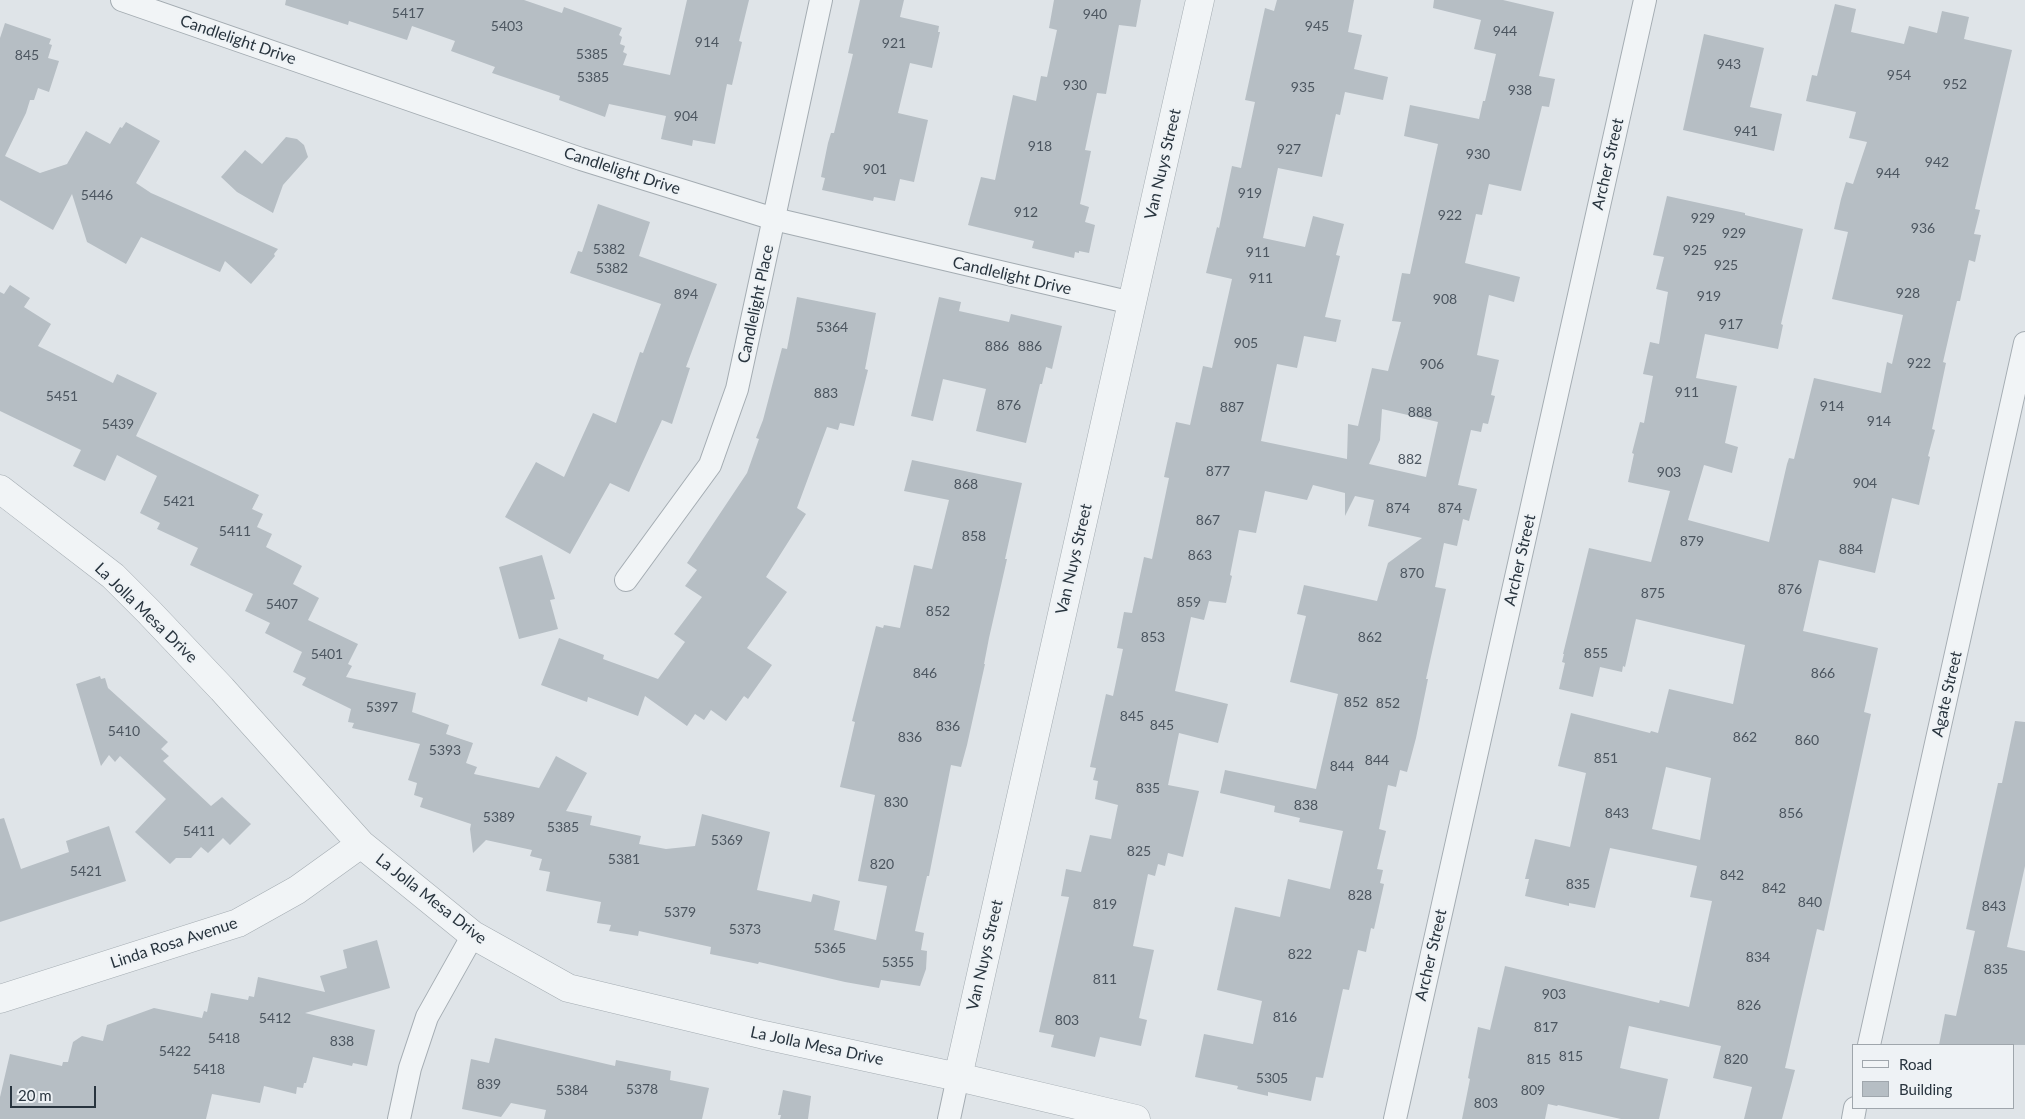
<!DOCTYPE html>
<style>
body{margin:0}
#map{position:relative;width:2025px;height:1119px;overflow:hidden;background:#dfe4e8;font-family:Lato,sans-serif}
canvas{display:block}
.legend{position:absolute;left:1852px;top:1044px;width:162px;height:65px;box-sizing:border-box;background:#eef2f5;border:1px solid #9fa6ac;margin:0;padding:6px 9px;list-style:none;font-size:15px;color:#28343e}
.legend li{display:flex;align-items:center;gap:10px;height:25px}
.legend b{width:25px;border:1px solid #9fa6ac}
.scale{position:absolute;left:10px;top:1086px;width:86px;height:22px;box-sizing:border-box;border:2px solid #28343e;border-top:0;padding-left:6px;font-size:15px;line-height:18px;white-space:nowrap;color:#28343e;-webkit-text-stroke:4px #eef2f5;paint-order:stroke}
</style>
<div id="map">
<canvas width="2025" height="1119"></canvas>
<ul class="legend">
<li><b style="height:6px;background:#f1f4f6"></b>Road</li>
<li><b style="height:14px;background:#b6bec4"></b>Building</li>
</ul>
<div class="scale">20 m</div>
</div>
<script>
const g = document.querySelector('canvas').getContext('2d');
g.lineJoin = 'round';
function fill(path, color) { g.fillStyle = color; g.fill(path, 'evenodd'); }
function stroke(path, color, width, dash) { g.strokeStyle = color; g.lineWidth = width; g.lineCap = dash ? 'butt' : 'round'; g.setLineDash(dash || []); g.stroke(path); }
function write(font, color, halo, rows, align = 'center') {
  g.font = font + ' Lato,sans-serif'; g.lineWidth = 4; g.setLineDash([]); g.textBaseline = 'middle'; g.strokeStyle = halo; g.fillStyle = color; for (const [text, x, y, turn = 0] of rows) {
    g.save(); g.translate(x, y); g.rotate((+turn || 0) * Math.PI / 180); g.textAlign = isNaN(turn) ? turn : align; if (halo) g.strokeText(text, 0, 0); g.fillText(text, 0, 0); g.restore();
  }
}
fill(new Path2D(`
 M286 0H524L562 13 564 7 622 28 619 35 622 37 620 44 625 46 623 52 627 54 623 65 670 75 687 0H749L739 41 742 42 732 85 727 84 715 144 693 140 692 146 661 139 666 116 609 104 605 117 559 100 560 96 492 73 495 67 451 51 455 41 412 26 407 40 349 21 348 25 285 5Z
 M860 0H904L900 17 939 26 938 32H940L932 68 910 63 898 113 928 120 914 182 900 179 895 201 874 197 873 201 822 190 825 178 821 177 828 143 831 133H834L853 54 848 53Z
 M1054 0H1141L1136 27 1119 25 1106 94 1097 93 1085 150 1091 151 1080 204 1089 207 1085 222 1095 225 1089 253 1079 251V253L1075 252 1074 258 1032 248 1034 241 968 225 981 177 995 180 1013 95 1036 101 1041 76 1047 77 1057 30 1049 28Z
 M1277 0H1354L1348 32 1362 35 1354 69 1388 77 1383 100 1345 92 1340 115 1336 114 1322 177 1278 168 1263 238 1305 247 1313 216 1344 224 1336 255 1340 256 1325 317 1341 320 1336 342 1304 336 1297 368 1277 364 1261 441 1347 459 1348 424 1358 426 1372 368 1388 371 1401 322 1392 321 1402 273 1410 274 1438 144 1404 136 1410 105 1479 119 1483 101H1485L1496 54 1474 49 1481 20 1433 8 1434 0H1503L1554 12 1539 76 1555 79 1549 107 1542 106 1521 191 1489 184 1482 215 1476 214 1465 263 1520 277 1514 302 1489 295 1477 355 1499 360 1491 395 1495 396 1488 424 1483 423 1481 432 1471 430 1458 485 1477 489 1469 521 1463 519 1457 546 1444 543 1435 587 1446 589 1426 679H1428L1416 738 1407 772 1400 770 1396 787 1388 785 1379 829 1386 831 1377 869 1383 870 1380 883 1384 884 1374 929 1371 928 1366 952 1358 950 1349 990 1343 989 1323 1078 1316 1077 1311 1101 1268 1092V1096L1237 1089 1238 1086 1195 1077 1204 1034 1253 1044 1262 1001 1217 990 1235 907 1280 917 1288 879 1330 889 1343 831 1299 822 1300 818 1274 812 1275 806 1220 793 1225 770 1316 789 1338 694 1290 682 1306 616 1297 614 1304 585 1377 601 1388 563 1422 538 1368 526 1374 500 1355 496 1345 516V493L1313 485 1307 500 1265 491 1256 533 1239 530 1230 575 1232 576 1226 603 1209 601 1204 620 1191 617 1175 691 1228 704 1218 743 1179 733 1168 785 1199 791 1183 857 1168 853 1165 866 1158 864 1155 876 1148 874 1133 946 1154 950 1139 1018 1147 1020 1141 1046 1100 1037 1095 1057 1051 1047 1054 1035 1039 1032 1069 897 1061 896 1066 869 1081 872 1090 835 1111 839 1118 805 1095 799 1098 781 1093 780 1096 768 1090 767 1106 694 1113 696 1123 649 1117 648 1124 612 1132 613 1144 557 1152 559 1169 478 1164 477 1176 422 1190 425 1203 366 1212 368 1232 279 1206 273 1217 227 1219 228 1232 166 1241 168 1255 102 1245 100 1265 8 1274 11ZM1382 409 1438 422 1426 477 1369 464 1380 440Z
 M1835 4 1856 9 1851 32 1904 44 1909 26 1937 33 1942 11 1969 17 1964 39 2012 50 1975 209 1980 210 1974 234 1981 235 1975 262 1969 260 1960 301H1957L1943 362 1946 363 1932 429 1935 430 1928 456 1930 457 1919 505 1892 498 1875 573 1819 560 1803 631 1878 648 1864 712 1871 714 1824 931 1817 929 1785 1068 1795 1070 1782 1119H1744L1752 1087 1713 1078 1721 1046 1629 1026 1620 1068 1668 1079 1659 1119H1621L1558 1105 1557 1106 1548 1104 1545 1119H1462L1470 1079 1468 1078 1478 1027 1490 1030 1505 966 1659 1003 1660 1000 1689 1007 1712 901 1690 897 1697 866 1610 848 1595 908 1569 903V906L1525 896 1529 879H1525L1535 839 1570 847 1586 773 1558 766 1571 713 1650 733 1651 731 1658 733 1669 689 1733 704 1745 645 1636 619 1625 667 1623 666 1622 672 1600 667 1593 697 1559 689 1565 663 1562 662 1564 654H1563L1589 548 1651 562 1670 491 1628 482 1634 454 1632 453 1640 422 1644 423 1653 376 1643 374 1650 342 1659 344 1668 292 1656 289 1664 257 1653 255 1667 196 1745 213V215L1803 229 1781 324 1783 325 1778 349 1705 334 1696 378 1737 386 1725 443 1738 447 1732 473 1704 465 1688 520 1769 542 1787 464 1789 458 1794 459 1814 378 1881 393 1887 362 1892 364 1903 315 1832 299 1848 232 1834 229 1841 199 1846 182 1853 184 1867 142 1849 138 1856 112 1806 101 1812 75 1817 76ZM1666 767 1711 778 1700 840 1652 829Z
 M5 23 51 39 49 44 52 45 48 58 59 61 49 92 38 88 34 100H30L26 113 5 156 40 173 67 164 86 131 110 144 120 127 122 128 126 122 160 141 136 183 151 193 278 249 274 254 275 256 251 284 225 261 220 272 141 237 126 264 87 242 72 194 53 230 0 200V38Z
 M1704 34 1764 48 1750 107 1782 114 1774 151 1683 130Z
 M286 137 297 139 304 145 308 157 283 185 273 213 237 192 221 177 245 150 262 164Z
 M598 204 650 222 639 256 717 284 686 367 690 368 672 424 662 420 629 492 610 483 570 554 505 517 536 462 564 477 593 413 616 423 640 352 643 353 661 304 570 273 578 251 582 252Z
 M10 285 30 298 24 307 51 324 38 346 113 383 117 374 157 393 136 436 259 495 252 509 263 514 257 527 272 534 266 547 302 566 293 584 319 598 308 620 358 644 348 664 352 666 346 677 416 693 412 712 449 725 446 734 473 743 466 763 477 767 474 774 539 788 556 756 587 773 566 811 592 816 590 825 641 836 639 844 666 849 695 846 702 814 770 832 757 890 811 902 813 894 840 901 834 930 876 940 887 886 858 881 875 795 840 787 855 722 852 721 876 626 883 628 884 625 900 628 914 565 932 569 949 500 904 491 912 460 1022 483 1005 559H1007L989 638 984 664H985L967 745 961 767 951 765 929 876H927L915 931 924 933 921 950 927 951 926 969 920 986 881 980 879 988 845 982 759 962 758 964 710 954 711 947 639 931 638 936 609 931 611 925 597 923 601 902 546 891 550 872 539 870 542 859 530 856 532 850 486 840 473 853 470 829 471 824 420 807 423 798 414 795 417 783 408 780 420 744 352 728 354 723 348 722 351 709 302 685 306 678 293 672 302 652 265 633 270 623 245 611 253 594 190 565 198 548 157 529 160 523 140 513 157 476 117 455 105 481 73 466 81 450 0 411V292L4 294Z
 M797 297 876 313 865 369 868 370 854 426 840 423 838 430 827 427 797 508 806 514 766 577 787 592 747 648 772 665 748 699 744 696 726 721 711 710 704 720 695 714 687 726 645 696 638 716 588 697 587 702 541 685 559 638 604 655 603 659 658 679 685 642 674 634 702 597 685 586 697 570 687 563 747 473 759 439 756 438 763 420 782 348 787 349Z
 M939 297 961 302 959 311 1009 322 1011 314 1062 326 1052 369 1046 367 1042 384H1040L1026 443 976 431 986 389 943 379 933 421 911 416Z
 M542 555 555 599 550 600 558 629 519 639 499 567Z
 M100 676 101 679 105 678 108 688 168 742 161 749 169 756 163 761 211 806 222 797 251 824 230 845 223 838 208 853 201 847 191 858H176L170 864 135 832 166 799 120 756 115 762 109 755 101 766 76 684Z
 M2015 721 2025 722V866L2007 947 2025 951V1045H1939L1945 1014 1956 1016 1975 931 1966 929 1998 783H2002Z
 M4 818 21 869 69 852 66 841 109 826 126 881 0 922V819Z
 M377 940 390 988 305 1013 375 1030 367 1066 353 1063 352 1066 313 1057 306 1083H304L303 1088 297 1087 296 1094 264 1086 260 1103 212 1094 206 1119H0V1097L10 1054 62 1066 63 1062H68L73 1042 82 1036 103 1041 107 1025 154 1008 202 1018 204 1011 207 1012 211 993 248 1000 249 996 254 997 258 977 325 992 320 976 347 968 343 950Z
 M495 1038 615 1066 616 1060 671 1071 670 1080 709 1088 702 1119H544L546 1110 511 1103 501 1117 462 1109 471 1059 489 1063Z
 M783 1090 811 1096 808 1119H780L781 1115H778Z`), '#b6bec4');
const minor = new Path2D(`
 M122 0 581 159 774 219 1132 303
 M626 580 710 465 737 389 821 0
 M1869 1045 2025 343
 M399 1119 410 1068 427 1017 473 935
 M949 1119 958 1077
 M1395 1119 1645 0
 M1853 1119 1855 1108`);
const tertiary = new Path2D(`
 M0 489 113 576 149 612 222 689 361 844 473 935 568 988 764 1035 958 1077 1136 1119
 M0 999 238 923 297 890 361 844
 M958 1077 1200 0`);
stroke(minor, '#a4acb2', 24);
stroke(tertiary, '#a4acb2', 29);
stroke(minor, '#f1f4f6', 22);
stroke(tertiary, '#f1f4f6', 28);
write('14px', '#4c5660', null, [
 ["5417",408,13],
 ["940",1095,14],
 ["5403",507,26],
 ["945",1317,26],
 ["944",1505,31],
 ["914",707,42],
 ["921",894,43],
 ["5385",592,54],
 ["845",27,55],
 ["943",1729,64],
 ["954",1899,75],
 ["5385",593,77],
 ["952",1955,84],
 ["930",1075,85],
 ["935",1303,87],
 ["938",1520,90],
 ["904",686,116],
 ["941",1746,131],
 ["918",1040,146],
 ["927",1289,149],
 ["930",1478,154],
 ["942",1937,162],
 ["901",875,169],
 ["944",1888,173],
 ["919",1250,193],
 ["5446",97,195],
 ["912",1026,212],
 ["922",1450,215],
 ["929",1703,218],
 ["936",1923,228],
 ["929",1734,233],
 ["5382",609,249],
 ["925",1695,250],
 ["911",1258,252],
 ["925",1726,265],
 ["5382",612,268],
 ["911",1261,278],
 ["928",1908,293],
 ["894",686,294],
 ["919",1709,296],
 ["908",1445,299],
 ["917",1731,324],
 ["5364",832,327],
 ["905",1246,343],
 ["886",997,346],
 ["886",1030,346],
 ["922",1919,363],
 ["906",1432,364],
 ["911",1687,392],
 ["883",826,393],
 ["5451",62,396],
 ["876",1009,405],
 ["914",1832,406],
 ["887",1232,407],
 ["888",1420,412],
 ["914",1879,421],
 ["5439",118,424],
 ["882",1410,459],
 ["877",1218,471],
 ["903",1669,472],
 ["904",1865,483],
 ["868",966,484],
 ["5421",179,501],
 ["874",1398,508],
 ["874",1450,508],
 ["867",1208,520],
 ["5411",235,531],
 ["858",974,536],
 ["879",1692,541],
 ["884",1851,549],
 ["863",1200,555],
 ["870",1412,573],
 ["876",1790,589],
 ["875",1653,593],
 ["859",1189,602],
 ["5407",282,604],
 ["852",938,611],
 ["853",1153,637],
 ["862",1370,637],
 ["855",1596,653],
 ["5401",327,654],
 ["846",925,673],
 ["866",1823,673],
 ["852",1356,702],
 ["852",1388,703],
 ["5397",382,707],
 ["845",1132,716],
 ["845",1162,725],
 ["836",948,726],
 ["5410",124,731],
 ["836",910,737],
 ["862",1745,737],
 ["860",1807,740],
 ["5393",445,750],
 ["851",1606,758],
 ["844",1377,760],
 ["844",1342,766],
 ["835",1148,788],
 ["830",896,802],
 ["838",1306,805],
 ["843",1617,813],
 ["856",1791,813],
 ["5389",499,817],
 ["5385",563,827],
 ["5411",199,831],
 ["5369",727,840],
 ["825",1139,851],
 ["5381",624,859],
 ["820",882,864],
 ["5421",86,871],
 ["842",1732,875],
 ["835",1578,884],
 ["842",1774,888],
 ["828",1360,895],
 ["840",1810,902],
 ["819",1105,904],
 ["843",1994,906],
 ["5379",680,912],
 ["5373",745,929],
 ["5365",830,948],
 ["822",1300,954],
 ["834",1758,957],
 ["5355",898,962],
 ["835",1996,969],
 ["811",1105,979],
 ["903",1554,994],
 ["826",1749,1005],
 ["816",1285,1017],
 ["5412",275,1018],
 ["803",1067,1020],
 ["817",1546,1027],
 ["5418",224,1038],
 ["838",342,1041],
 ["5422",175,1051],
 ["815",1571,1056],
 ["815",1539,1059],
 ["820",1736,1059],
 ["5418",209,1069],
 ["5305",1272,1078],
 ["839",489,1084],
 ["5378",642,1089],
 ["5384",572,1090],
 ["809",1533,1090],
 ["803",1486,1103]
]);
write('16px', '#28343e', '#eef2f5', [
 ["Candlelight Drive",238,40,19],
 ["Van Nuys Street",1163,164,-77],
 ["Archer Street",1608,164,-77],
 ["Candlelight Drive",622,171,18],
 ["Candlelight Drive",1012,276,13],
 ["Candlelight Place",756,304,-78],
 ["Van Nuys Street",1074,559,-77],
 ["Archer Street",1520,560,-77],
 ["La Jolla Mesa Drive",146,613,44],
 ["Agate Street",1947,694,-77],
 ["La Jolla Mesa Drive",431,899,38],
 ["Linda Rosa Avenue",174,943,-18],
 ["Van Nuys Street",985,955,-77],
 ["Archer Street",1431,955,-77],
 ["La Jolla Mesa Drive",817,1046,12]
]);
</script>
